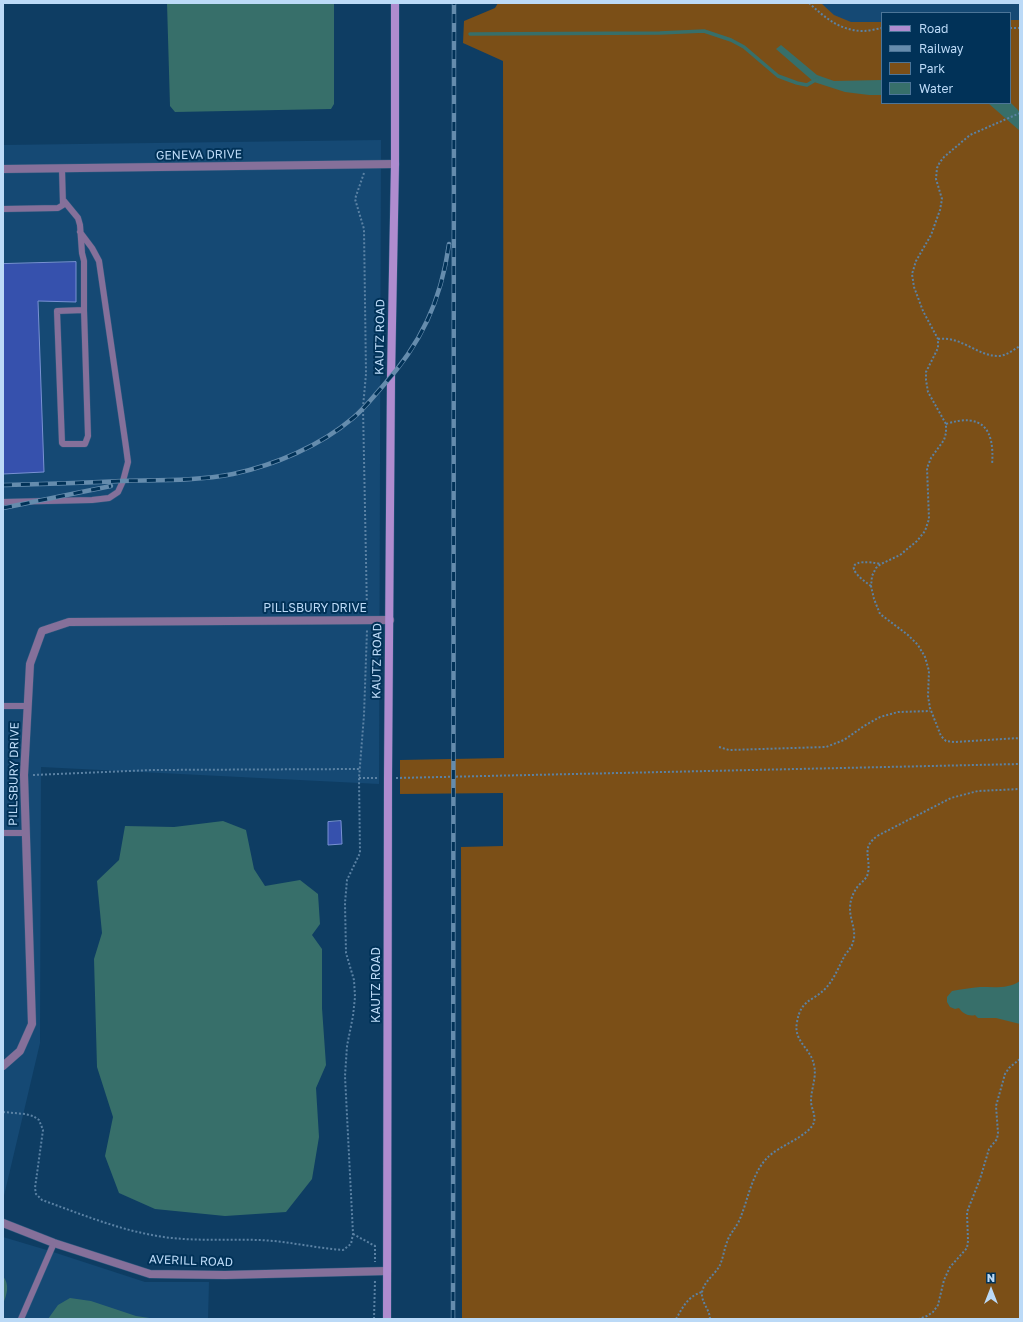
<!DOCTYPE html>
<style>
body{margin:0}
#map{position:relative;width:1023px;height:1322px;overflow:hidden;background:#0e3d63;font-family:"Golos Text",sans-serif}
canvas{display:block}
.frame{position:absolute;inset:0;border:4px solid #bcdaf7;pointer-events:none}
.legend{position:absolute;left:881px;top:12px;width:130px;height:92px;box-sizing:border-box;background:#013258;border:1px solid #4c7598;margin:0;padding:5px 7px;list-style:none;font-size:12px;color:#bcdaf7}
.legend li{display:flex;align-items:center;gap:8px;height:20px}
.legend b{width:20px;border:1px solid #4c7598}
.north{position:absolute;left:971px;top:1270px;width:40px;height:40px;-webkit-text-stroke:3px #013258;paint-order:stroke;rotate:0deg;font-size:11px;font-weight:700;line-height:16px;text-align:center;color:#bcdaf7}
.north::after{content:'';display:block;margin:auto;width:14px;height:18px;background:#bcdaf7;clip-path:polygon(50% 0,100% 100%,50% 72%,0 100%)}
</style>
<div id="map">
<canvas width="1023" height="1322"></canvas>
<div class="frame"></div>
<ul class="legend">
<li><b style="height:5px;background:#af8ccf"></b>Road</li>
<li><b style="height:5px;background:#658cad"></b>Railway</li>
<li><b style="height:11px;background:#7b4f17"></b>Park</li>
<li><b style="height:11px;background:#376f6a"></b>Water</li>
</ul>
<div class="north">N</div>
</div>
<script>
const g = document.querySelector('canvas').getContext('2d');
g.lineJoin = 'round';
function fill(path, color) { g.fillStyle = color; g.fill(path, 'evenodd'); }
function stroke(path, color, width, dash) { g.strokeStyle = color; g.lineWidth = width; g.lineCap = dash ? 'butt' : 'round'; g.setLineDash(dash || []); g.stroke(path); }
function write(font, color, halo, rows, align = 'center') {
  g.font = font + ' "Golos Text",sans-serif'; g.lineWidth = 4; g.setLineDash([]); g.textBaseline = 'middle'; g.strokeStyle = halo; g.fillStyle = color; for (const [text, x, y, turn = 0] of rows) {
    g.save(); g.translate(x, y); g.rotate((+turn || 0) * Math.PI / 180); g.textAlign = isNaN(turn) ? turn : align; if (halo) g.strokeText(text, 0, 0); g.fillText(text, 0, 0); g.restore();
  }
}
fill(new Path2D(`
 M792 3H1020V56L1010 48V13H882V46Z
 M381 140 379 784 41 767 40 1043 3 1200V145Z
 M3 1237 50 1251 145 1282H209L208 1319H3Z`), '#154974');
fill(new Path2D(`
 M498 3H821L834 15 851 22H882V103H1010V20H1020V1319H462L461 847 503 846V793L400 794V760L504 758 503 61 463 43 464 21 495 8Z`), '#7b4f17');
fill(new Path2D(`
 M167 3H334V104L331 109 175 112 170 106Z
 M781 45 817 75 834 81 882 80V95H869L845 92 814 82 776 49Z
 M1010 102 1020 112V131L988 103Z
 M223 821 246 830 254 869 265 886 300 880 318 894 320 924 312 935 322 949V1008L326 1065 316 1088 319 1137 312 1179 286 1212 225 1216 155 1209 119 1193 105 1156 113 1117 97 1067 94 959 102 933 97 881 119 860 125 826 174 827Z
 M1020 981V1024L996 1018H978L975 1015C969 1017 962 1013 959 1008L955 1009 950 1007 947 1002V997L952 991C961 989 971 988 980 987 994 987 1009 989 1020 981Z
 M3 1276C10 1285 7 1294 3 1304Z
 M70 1298 91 1301 136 1316 156 1319H48L58 1305Z`), '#376f6a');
stroke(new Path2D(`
 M470 34 660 33 704 31 731 40 744 47 778 76 797 83 807 85 817 79`), '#376f6a', 3.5);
const building = new Path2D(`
 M76 262V302L38 301 44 472 3 474V264Z
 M341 821 342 844 328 845V822Z`);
fill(building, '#3651ad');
stroke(building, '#7891d3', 1);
const lane = new Path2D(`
 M64 201 78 218 80 225 82 253 84 261V310L57 311 62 443 63 444H85L88 436 84 310
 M3 209 58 208 63 205 62 169
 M3 502 92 500 109 498 118 492 123 481 128 462 126 447 99 261 92 248 80 232
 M3 706H27
 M3 833H26
 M21 1319 54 1243`);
const street = new Path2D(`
 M3 169 395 164
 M3 1066 20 1051 32 1024 24 775 30 664 42 631 69 622 390 620
 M3 1223 54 1243 150 1274 225 1275 387 1271`);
const secondary = new Path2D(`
 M387 1319 388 778 391 377 395 164V3`);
stroke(lane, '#2d597e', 7);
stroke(street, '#2d597e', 9);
stroke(secondary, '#2d597e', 9);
stroke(new Path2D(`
 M809 3C825 18 841 31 863 31 869 31 876 29 882 28
 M1010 28H1020
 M1020 113 970 135 944 157 940 162 937 168 936 179 942 199 940 210 931 235 916 261 912 274 914 287 923 311 938 339V348L926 372V380L928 392 946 424V433L944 440 931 458 927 468 929 519 925 531 917 541 900 555 881 564 876 568 872 576 871 586 874 599 880 614 908 635 918 645 925 657 929 671 928 696 930 708 941 736 946 741 954 742 1020 738
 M364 173 355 199 364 229 366 374 363 407 367 612
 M938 339C962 336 977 356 998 356 1006 356 1013 350 1020 346
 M946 424C983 412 995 430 992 465
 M871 586C843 567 851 558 881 564
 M719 747 729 750 826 747 844 740 864 726 880 717 898 712 930 711
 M33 775 153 770 360 769
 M359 778H378
 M396 778 1020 764
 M3 1112 25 1114 33 1116 39 1120 43 1130 35 1188 36 1194 42 1200C78 1213 114 1228 152 1235 187 1242 223 1239 259 1240 287 1241 315 1248 343 1250L351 1244 353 1234 345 1076 347 1046 353 1016 355 997 354 980 346 953 345 903 347 880 360 853 359 778 364 715 367 630
 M353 1234 375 1246V1262
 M374 1319 375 1280
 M676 1319C683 1307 688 1296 702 1292
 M710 1319C710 1310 701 1302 702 1293 703 1282 715 1275 720 1265 723 1258 724 1250 727 1242 729 1235 735 1229 739 1221 748 1201 751 1175 767 1158 778 1146 810 1136 814 1122 816 1115 811 1108 811 1101 811 1089 817 1077 814 1065 811 1048 793 1042 797 1022 801 999 812 1002 825 989 834 980 839 966 845 955 848 951 852 947 853 942 857 932 850 920 850 909 850 900 853 892 859 885 863 881 867 878 868 873 871 856 860 847 879 835L951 798 978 791 1020 789
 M902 1319H919L927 1316 933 1312 938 1305 944 1280 950 1267 967 1248 968 1241 967 1212 980 1179 989 1149 997 1139 998 1133 996 1106 1005 1074 1009 1068 1020 1059`), '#5b82a4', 2, [2, 2]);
stroke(lane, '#85709a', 6);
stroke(street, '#85709a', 8);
stroke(secondary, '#af8ccf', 8);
const rail = new Path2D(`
 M3 485C42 484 82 483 121 481 158 480 197 481 233 474 275 465 320 446 353 418 364 409 373 397 382 387 421 344 441 301 449 244
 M3 508 111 486
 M453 1319 454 3`);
stroke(rail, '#658cad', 4.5);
stroke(rail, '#013258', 3, [9]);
write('12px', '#bcdaf7', '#013258', [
 ["GENEVA DRIVE",199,155,-1],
 ["KAUTZ ROAD",380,337,-89],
 ["PILLSBURY DRIVE",315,608],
 ["KAUTZ ROAD",377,661,-89],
 ["PILLSBURY DRIVE",14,774,-89],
 ["KAUTZ ROAD",376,985,-90],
 ["AVERILL ROAD",191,1261,2]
]);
</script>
